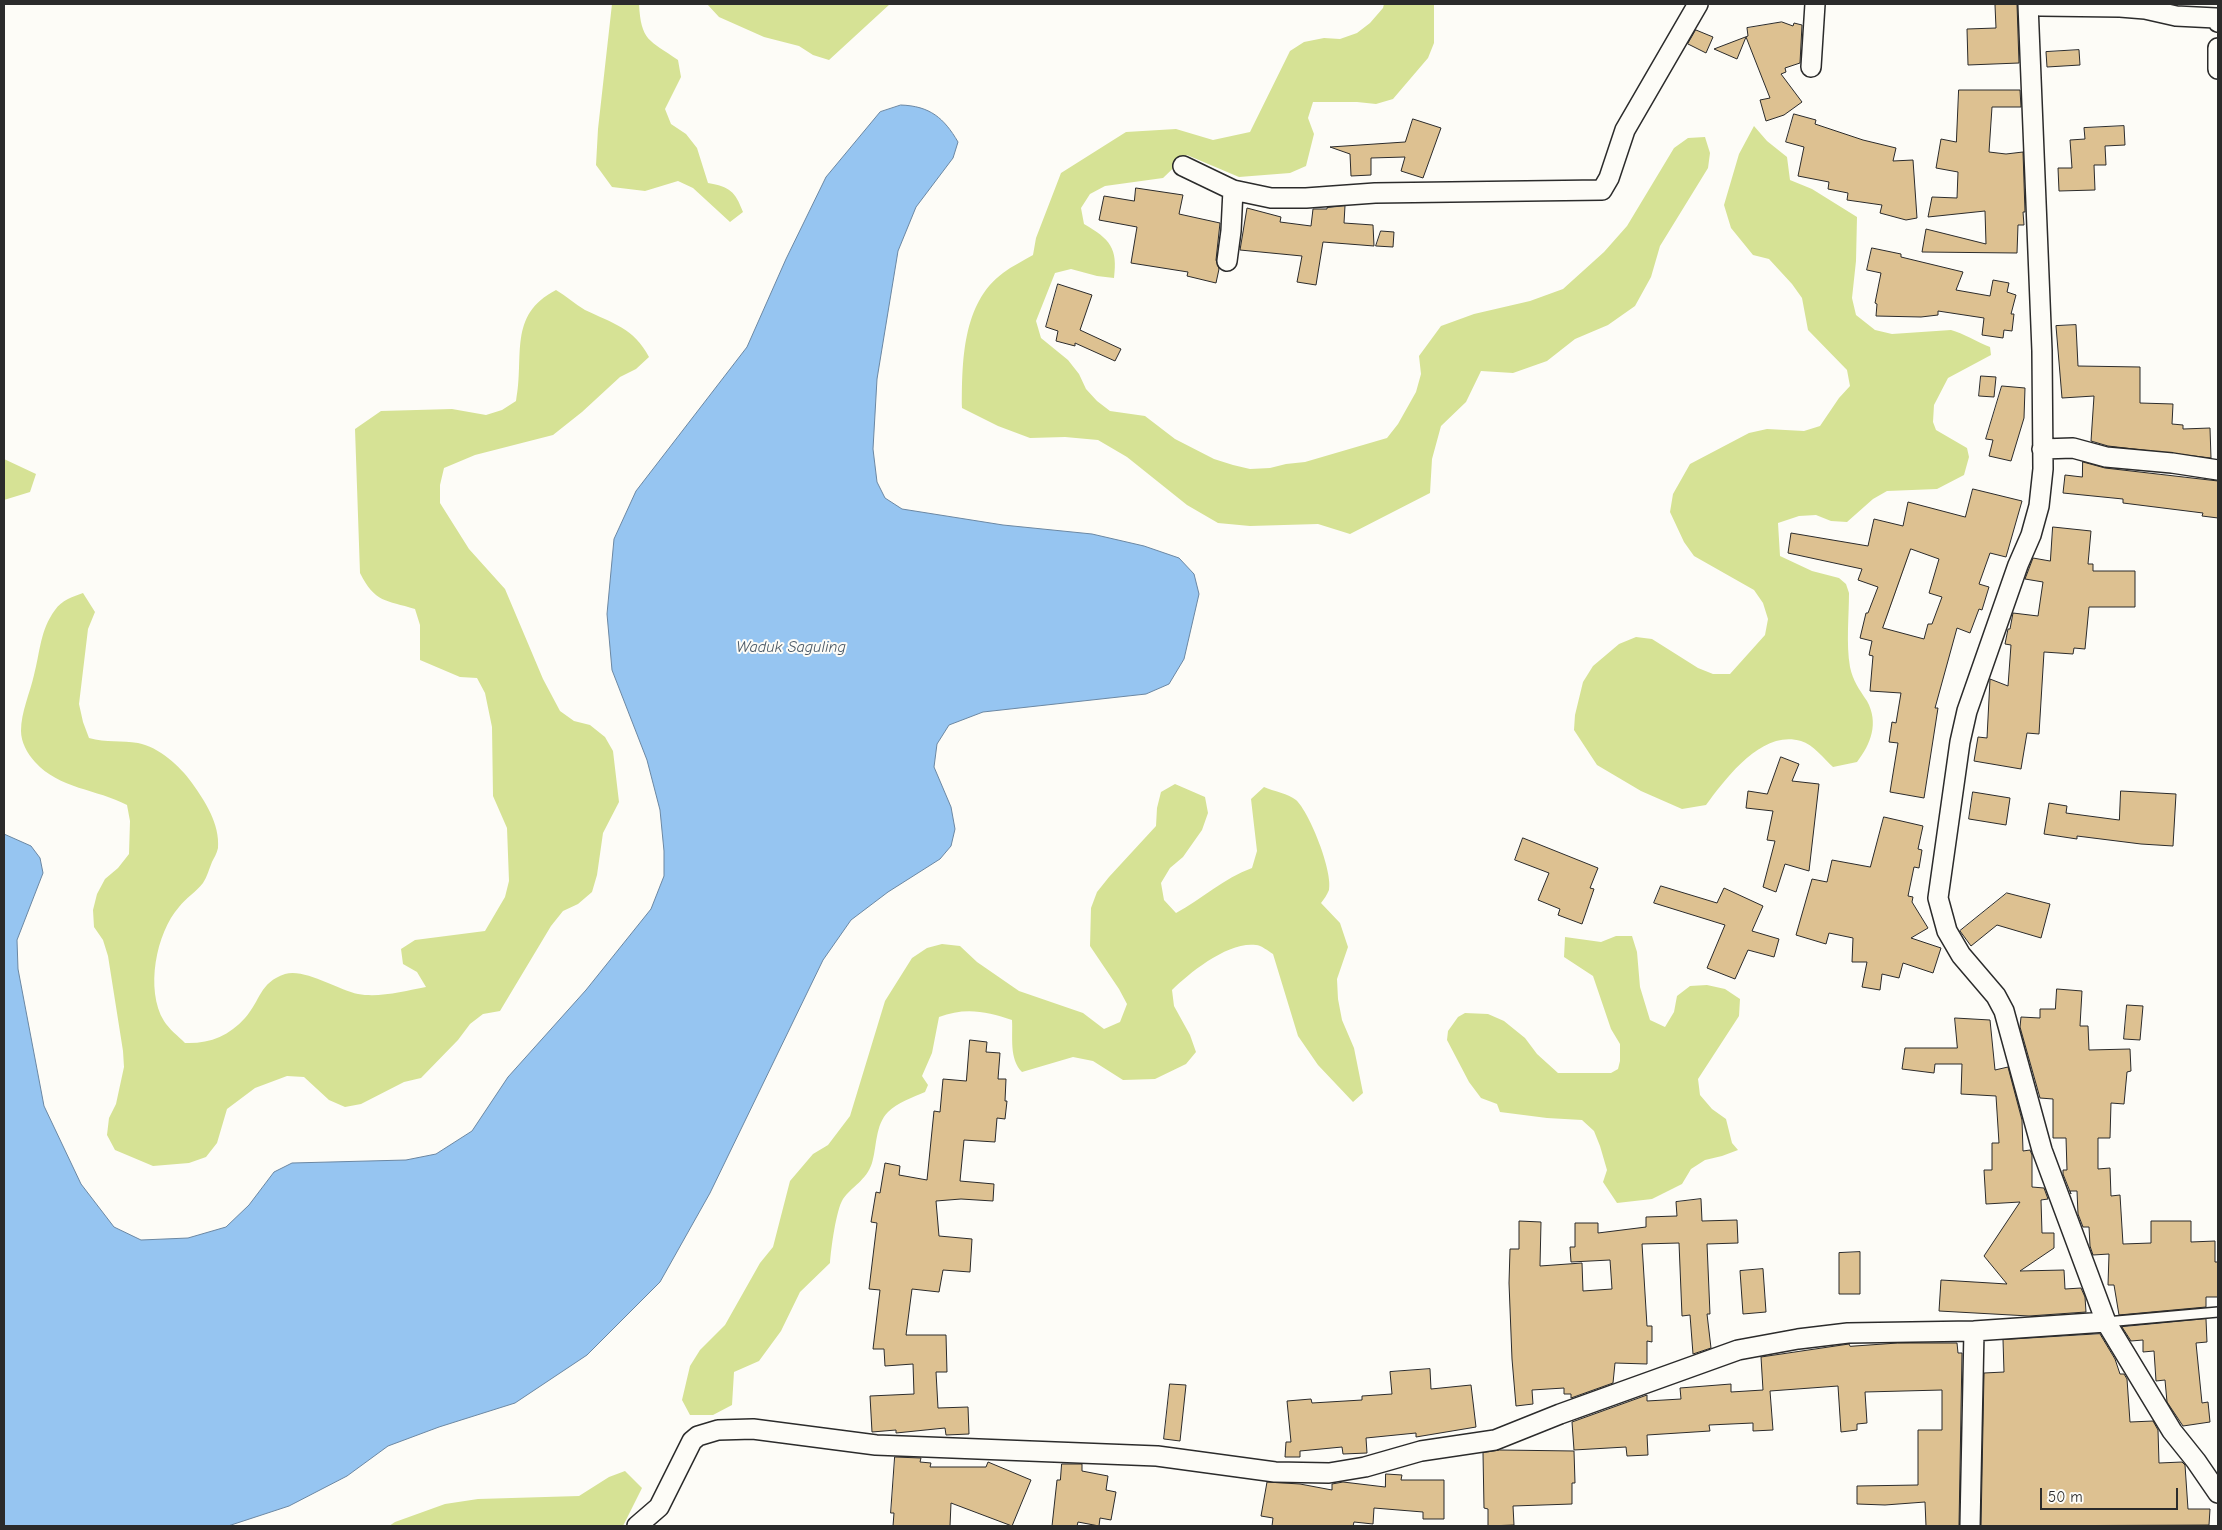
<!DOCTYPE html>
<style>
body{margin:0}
#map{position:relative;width:2222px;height:1530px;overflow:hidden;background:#fdfcf7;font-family:"Comic Neue",sans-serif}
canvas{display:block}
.frame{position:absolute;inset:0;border:5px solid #2b2b2b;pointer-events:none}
.scale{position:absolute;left:2040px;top:1488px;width:138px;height:22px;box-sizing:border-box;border:2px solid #2b2b2b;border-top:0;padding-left:6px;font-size:15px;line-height:18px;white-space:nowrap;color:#2b2b2b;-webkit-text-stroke:4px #fdfcf7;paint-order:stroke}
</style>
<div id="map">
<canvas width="2222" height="1530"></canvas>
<div class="frame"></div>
<div class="scale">50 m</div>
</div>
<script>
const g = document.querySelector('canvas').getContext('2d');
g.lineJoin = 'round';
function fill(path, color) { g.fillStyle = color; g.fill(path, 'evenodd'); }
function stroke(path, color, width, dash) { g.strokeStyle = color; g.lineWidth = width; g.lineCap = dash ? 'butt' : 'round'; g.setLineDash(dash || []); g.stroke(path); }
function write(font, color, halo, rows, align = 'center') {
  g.font = font + ' "Comic Neue",sans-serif'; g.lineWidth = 4; g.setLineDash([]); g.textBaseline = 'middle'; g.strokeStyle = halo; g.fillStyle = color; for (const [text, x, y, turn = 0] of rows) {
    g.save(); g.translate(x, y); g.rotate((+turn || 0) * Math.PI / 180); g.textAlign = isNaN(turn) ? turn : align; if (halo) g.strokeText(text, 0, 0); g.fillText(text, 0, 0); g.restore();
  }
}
fill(new Path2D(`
 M612 4H639C641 41 649 40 678 60L681 77 665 109 671 124 686 134 697 148 708 183C730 187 735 191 743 212L730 222 693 188 678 181 645 191 612 187 596 165 598 129Z
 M707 4H890L829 60 813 55 799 46 764 37 719 17Z
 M1384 4H1434V43L1428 58 1393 99 1376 104 1357 102H1313L1308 118 1314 134 1306 166 1290 173 1239 177 1187 155 1163 178 1105 186 1090 194 1081 208 1084 224C1110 239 1118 248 1114 278L1097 276 1071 269 1055 273 1036 321 1041 338 1068 360 1079 374 1086 389 1097 401 1110 411 1145 416 1175 439 1214 459 1233 465 1250 469 1270 468 1286 464 1305 462 1387 438 1398 424 1416 392 1421 374 1419 356 1441 326 1474 314 1530 301 1563 289 1604 252 1627 226 1674 148 1688 138 1705 137 1710 153 1708 168 1660 246 1651 277 1635 306 1608 325 1575 339 1547 361 1513 373 1481 371 1466 402 1441 426 1432 459 1430 493 1350 534 1318 524 1250 526 1218 523 1187 505 1127 457 1098 440 1065 437 1030 438 998 426 962 408C962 363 962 303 1003 273 1012 266 1023 261 1033 255L1036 238 1061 173 1126 132 1176 129 1213 140 1250 132 1290 51 1304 42 1324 38 1340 39 1357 33 1370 23 1383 8Z
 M1754 126 1767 141 1787 157 1790 180 1812 189 1857 217 1856 261 1852 298 1856 315 1875 330 1892 334 1951 330C1963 333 1977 342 1990 347L1991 355 1948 378 1934 405 1933 422 1936 430 1967 448 1969 457 1964 475 1937 489 1887 491 1873 499 1847 522 1831 521 1816 515 1799 516 1778 523 1780 556 1812 571 1839 578 1846 584 1849 593C1849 617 1846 643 1850 667 1853 681 1859 689 1867 701 1879 723 1871 744 1857 762L1833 767C1824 759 1813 744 1801 741 1762 729 1726 778 1706 805L1682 809 1641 791 1597 765 1574 730 1575 715 1583 682 1593 666 1619 644 1636 637 1652 639 1698 668 1713 674H1730L1765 635 1768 619 1763 603 1754 590 1694 556 1684 542 1670 512 1673 494 1690 464 1749 433 1767 429 1804 431 1820 426 1839 398 1850 386 1847 370 1808 330 1802 298 1792 284 1769 259 1753 255 1731 228 1724 205 1739 154Z
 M556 290C566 296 575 304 585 310 612 323 634 328 649 357L636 369 620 377 582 412 553 435 475 455 444 468 440 485V503L469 549 505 589 543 679 560 711 574 721 590 725 605 737 613 751 619 802 603 833 597 875 592 892 578 904 563 911 551 926 500 1011 483 1014 470 1024 458 1040 421 1078 404 1082 361 1104 345 1107 329 1100 304 1077 287 1076 255 1088 227 1109 217 1143 206 1157 189 1163 153 1166 115 1150 107 1135 109 1118 116 1104 124 1067 123 1051 108 956 103 940 94 927 93 910 97 894 105 879 118 868 129 854 130 821 127 805C97 789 59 789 35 762 27 753 21 742 21 731 21 712 30 693 34 675 40 653 40 630 55 610 62 600 72 597 83 593L95 612 88 629 79 704 83 722 89 738C106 743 122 740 138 743 159 747 180 766 192 783 205 801 220 824 218 848 217 853 214 858 212 862 209 869 207 877 203 883 196 892 186 898 179 907 156 933 145 990 164 1021 169 1029 178 1036 185 1043 209 1044 229 1036 245 1018 261 1000 259 983 285 974 305 968 338 990 358 994 379 998 405 991 426 987L417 972 403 964 401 949 415 940 485 931 505 897 509 881 507 828 493 796 492 727 485 693 477 678 460 677 420 660V625L415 609C386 600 375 603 360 573L355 429 381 411 452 409 486 415 502 410 516 401C525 357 507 315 556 290Z
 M4 459 36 474 30 492 4 500Z
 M1175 784 1205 797 1208 813 1202 830 1183 857 1170 868 1161 883 1164 900 1176 913C1202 899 1224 878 1252 868L1257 851 1251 799 1264 787C1273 791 1289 794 1296 800 1310 813 1333 872 1329 890 1327 895 1324 899 1321 903L1340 923 1348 947 1337 979 1338 999 1342 1020 1354 1048 1363 1093 1353 1102 1318 1065 1298 1036 1273 954C1268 951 1261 945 1256 945 1229 941 1190 972 1172 990L1174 1006 1190 1035 1196 1052 1186 1064 1155 1079 1123 1080 1093 1061 1073 1057 1022 1072C1009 1059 1013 1037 1012 1020 987 1011 964 1007 939 1017L932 1053 922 1076 928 1085 925 1092C913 1097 897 1103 888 1112 875 1125 877 1147 872 1163 866 1181 852 1186 843 1199 836 1210 831 1249 830 1263L800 1292 781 1331 759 1361 734 1372 732 1405 713 1415H690L682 1400 690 1366 700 1350 725 1325 760 1263 773 1247 790 1181 813 1154 828 1145 850 1116 885 1001 912 958 927 948 942 944 960 946 977 962 1019 991 1083 1013 1104 1029 1120 1022 1127 1004 1119 989 1090 946 1091 908 1097 892 1109 877 1156 826 1157 808 1161 792Z
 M1616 936H1632L1637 952 1640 987 1650 1020 1665 1027 1674 1012 1677 996 1690 986 1707 985 1725 989 1740 999 1739 1016 1698 1079 1700 1095 1712 1109 1726 1119 1732 1143 1738 1150 1722 1156 1705 1160 1691 1169 1682 1184 1652 1199 1617 1203 1603 1182 1607 1170 1600 1146 1594 1131 1582 1120 1547 1118 1500 1112 1497 1104 1481 1098 1469 1082 1447 1040 1448 1031 1458 1017 1465 1013 1488 1014 1504 1021 1525 1038 1537 1054 1558 1073H1611L1618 1069 1620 1061V1044L1611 1029 1593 976 1564 957 1565 937 1601 942Z
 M625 1471 642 1488 623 1526H389L395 1522 445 1504 478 1499 579 1496 609 1477Z`), '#d6e295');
const water = new Path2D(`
 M901 105C930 106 944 118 958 142L953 158 916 207 898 251 877 379 873 449 877 482 885 498 902 509 1003 525 1092 534 1144 546 1179 558 1194 574 1199 594 1184 659 1169 684 1146 694 983 712 949 725 937 744 934 767 951 807 955 829 951 846 940 859 888 892 851 920 823 960 710 1193 660 1282 587 1355 515 1403 439 1427 388 1446 347 1476 289 1506 228 1526H4V834L31 846 40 858 43 873 17 940 18 969 44 1106 81 1184 114 1227 141 1240 188 1238 226 1227 249 1205 274 1172 292 1163 406 1160 436 1154 472 1131 508 1077 586 990 651 909 664 876V851L660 810 647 760 612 670 607 614 614 539 636 491 747 347 786 259 826 177 880 112Z`);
fill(water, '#96c5f1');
stroke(water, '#6b87a2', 1);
const building = new Path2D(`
 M2017 4 2019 63 1968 65 1967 29 1996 28 1995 5Z
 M1782 22 1793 26 1794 23 1802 25 1800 63 1785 68 1786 72 1781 74 1802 102 1784 115 1766 121 1760 100 1770 98 1746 37 1737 59 1714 49 1748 36 1747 28Z
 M1696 30 1713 37 1706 53 1688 44Z
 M2079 50 2080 65 2047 67 2046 52Z
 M1959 90H2020L2021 107H1992L1989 152 2006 154 2023 152 2025 212H2023L2024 225H2018L2017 253 1922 252 1926 229 1986 244 1985 211 1928 217 1932 197 1957 198 1958 172 1936 168 1941 139 1956 142Z
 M1794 114 1816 120 1815 124 1863 140 1896 148 1893 161 1913 160 1917 218 1906 220 1880 213 1882 205 1847 200 1848 193 1828 189 1829 182 1798 176 1804 147 1786 142Z
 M1413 119 1441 128 1423 178 1401 171 1405 157 1371 158V175L1351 176 1350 154 1330 147 1405 142Z
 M2124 126 2125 145 2105 146 2106 165H2094L2095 190 2059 191 2058 168H2072L2070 140 2085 139 2084 128Z
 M1136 188 1183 195 1179 214 1220 223 1216 260 1219 269 1216 283 1187 276 1188 272 1131 263 1137 227 1099 220 1104 196 1134 201Z
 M1345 206 1344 223 1373 225 1374 246 1323 242 1316 285 1297 282 1302 256 1240 250 1247 208 1281 217 1280 222 1311 226 1313 209H1327V208Z
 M1381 231 1394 232 1393 247 1376 246Z
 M1872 248 1901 254V257L1963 272 1956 290 1990 296 1993 280 2009 283 2007 292 2016 295 2011 314H2014L2012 331 2004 330 2003 338 1982 335 1984 318 1938 311V315L1921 317 1876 316 1877 304 1875 303 1881 273 1867 270Z
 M1058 284 1092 295 1080 330 1121 349 1115 361 1075 343V346L1056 341 1058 331 1046 327Z
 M2076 325 2078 366 2140 367V403L2173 404 2172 424 2183 425V429L2210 428 2211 458 2108 446 2091 441 2094 396 2062 398 2056 326Z
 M1981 376 1996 377 1994 397 1979 396Z
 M2002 386 2025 388 2024 418 2011 461 1989 456 1993 440 1986 439Z
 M2083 462 2105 468 2218 481V518L2202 516 2203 513 2123 503V499L2063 493 2065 475 2082 477Z
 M1973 489 2022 501 2006 557 1990 553 1979 584 1989 587 1982 610 1979 609 1970 633 1957 628 1935 708H1938L1924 798 1890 792 1898 743 1889 742 1892 722 1896 723 1901 693 1870 691 1873 656 1869 655 1872 641 1860 638 1866 613H1868L1878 587 1858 580 1862 569 1788 553 1791 533 1868 546 1874 519 1903 526 1908 502 1965 517ZM1911 549 1939 559 1929 593 1942 597 1932 624H1928L1924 639 1883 628Z
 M2053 527 2091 531 2088 564H2093V571H2135V607H2089L2085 649 2074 648 2073 654 2044 652 2039 734 2027 733 2021 769 1974 761 1978 737 1987 738 1990 679 2008 686 2011 645 2005 644 2008 629H2010L2013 613 2038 616 2043 582 2025 579 2033 558 2050 561Z
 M1781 757 1799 764 1792 781 1819 784 1809 871 1785 864 1776 892 1763 887 1775 841 1767 840 1773 811 1746 808 1748 791 1767 794Z
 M2121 791 2176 794 2173 846 2141 844 2077 836V839L2044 834 2049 803 2067 806 2066 813 2119 820Z
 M1973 792 2010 798 2006 825 1969 819Z
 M1884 817 1923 826 1918 849 1922 850 1919 868 1914 867 1908 896 1913 897 1912 902 1928 928 1911 938 1941 948 1933 973 1903 963 1899 978 1882 974 1880 990 1862 987 1867 962H1852L1853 938 1829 933 1826 944 1796 935 1812 879 1827 882 1832 860 1870 867Z
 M1523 838 1598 868 1590 888 1594 889 1582 924 1558 915 1560 909 1538 900 1549 873 1515 860Z
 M1661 886 1717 903 1724 888 1763 906 1752 931 1779 939 1774 957 1748 950 1735 979 1707 968 1725 925 1654 903Z
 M2007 893 2050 904 2041 938 1997 925 1971 946 1960 931Z
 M2057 989 2082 991 2080 1026H2088L2089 1050 2130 1049 2131 1071 2127 1072 2124 1104 2111 1103 2110 1138H2098V1169L2110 1168 2111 1196 2120 1195 2123 1244 2151 1243V1221H2191V1242L2215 1241V1262H2218V1297H2206V1307L2119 1315 2114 1285H2108L2109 1254 2093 1255 2090 1246 2089 1227H2083L2078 1214 2077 1191H2070L2071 1194 2063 1174V1170H2067L2066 1138H2053V1099L2040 1098 2020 1027 2021 1017 2040 1018V1009H2055Z
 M2127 1005 2143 1006 2140 1040 2124 1039Z
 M1955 1018 1990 1020 1995 1070 2008 1067 2022 1120 2023 1151 2030 1150 2032 1155V1187L2044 1188 2048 1199 2041 1200 2042 1233H2054V1248L2020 1271 2064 1270 2065 1289 2081 1288 2085 1297 2086 1312 2029 1316 1939 1311 1941 1280 2007 1284 1984 1256 2020 1202 1986 1204 1984 1170H1992V1143H1999L1996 1096 1961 1094 1962 1064H1935L1934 1073 1902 1069 1905 1048H1957Z
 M970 1040 987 1042 986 1052 1000 1053 998 1079H1006L1005 1101H1007L1005 1119 997 1118 995 1142 964 1140 960 1181 994 1184 993 1201 961 1199 936 1201 939 1236 972 1239 970 1272 943 1270 939 1292 912 1289 906 1335H946L947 1372H936L938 1408 968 1407 969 1434 946 1435 945 1428 896 1433V1430L872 1432 870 1396 914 1394 913 1364 885 1366 884 1349H873L880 1290 869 1289 877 1223 871 1222 876 1192 880 1193 885 1163 900 1166 899 1175 927 1180 934 1111 940 1112 943 1079 966 1081Z
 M1701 1199 1702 1221 1737 1220 1738 1243 1707 1244 1710 1314H1707L1711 1348 1693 1354 1690 1315 1682 1316 1679 1243 1642 1244 1647 1326H1652V1342L1647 1341V1364L1615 1363 1613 1383 1571 1398V1394H1564V1388L1532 1390 1533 1404 1516 1406 1512 1359 1509 1283 1510 1249H1519V1221L1541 1222 1540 1266 1582 1263 1583 1291 1612 1289 1610 1260 1571 1262 1570 1247H1575V1223H1598V1233L1646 1227V1217L1677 1216 1676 1202Z
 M1860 1252V1294H1839V1253Z
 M1763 1269 1766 1312 1743 1314 1740 1271Z
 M2206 1319 2207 1342 2196 1343 2202 1403 2208 1402 2210 1422 2183 1426 2167 1402 2165 1380 2156 1381 2154 1351 2143 1352V1340L2131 1341 2122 1327Z
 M2100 1334 2115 1359 2120 1374H2124L2127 1379 2130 1422 2153 1421 2158 1430 2159 1463 2182 1462 2185 1465 2188 1509H2210L2209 1525 1981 1526 1984 1373 2004 1372 2003 1340Z
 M1898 1343H1957L1958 1353H1962L1959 1526H1926L1925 1502 1885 1505 1857 1504V1486L1918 1485V1430H1942V1390L1865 1392 1867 1423 1857 1424V1430L1841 1432 1838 1386 1770 1391 1773 1430 1753 1431V1423L1709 1425 1710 1431 1647 1435 1648 1455 1627 1456 1626 1447 1574 1450 1572 1422 1647 1395V1401L1681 1399 1680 1388 1731 1384V1392L1763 1390 1761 1357 1849 1344 1850 1346Z
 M1430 1369 1431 1389 1471 1385 1476 1427 1416 1437V1433L1366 1438 1367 1453 1343 1454 1342 1447 1300 1451V1457H1285L1286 1442H1291L1287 1401 1311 1399 1312 1403 1362 1400V1396L1392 1394 1390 1372Z
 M1170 1384 1186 1385 1180 1441 1164 1439Z
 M1500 1450 1574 1451 1575 1483H1572V1504L1513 1506 1514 1525 1488 1526V1509L1484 1508 1483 1453Z
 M895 1457 921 1458 920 1462 931 1463 930 1467H986L988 1462 1031 1480 1012 1526 951 1503 950 1526H893L894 1513H891Z
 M1062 1464H1082V1471L1108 1476 1106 1490 1116 1492 1111 1520 1100 1518 1099 1526 1078 1522 1077 1526H1052L1057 1480H1060Z
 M1386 1474 1402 1475 1401 1480H1444V1519H1423V1512L1374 1508 1373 1524 1354 1522 1353 1526H1272L1273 1518 1261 1516 1267 1482 1300 1484 1332 1490V1484L1343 1482 1385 1487Z`);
fill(building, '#ddc191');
stroke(building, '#2b2b2b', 1);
const lane = new Path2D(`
 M2106 1322 2218 1312`);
const street = new Path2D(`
 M2028 4 2042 351 2043 469 2039 506 2031 535 2018 565 1967 711 1960 742 1938 898 1947 931 1961 955 1996 996 2004 1011 2042 1150 2106 1322 2172 1431 2196 1461 2218 1493
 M2034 4 2041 6 2120 7 2145 9 2176 16 2216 18 2218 22
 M2218 48V69
 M1811 67 1815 4
 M1183 166 1233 190 1271 198H1306L1375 193 1602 190 1609 178 1625 130 1698 4
 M1227 261 1231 231 1233 190
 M2042 449 2073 448 2106 457 2172 463 2218 470
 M637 1526 659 1507 692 1441 698 1436 718 1430 753 1429 876 1445 1157 1456 1275 1472 1329 1473 1365 1467 1421 1451 1495 1440 1560 1414 1738 1350 1798 1339 1848 1333 1974 1331 2106 1322
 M1970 1526 1974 1331`);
stroke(lane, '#2b2b2b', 12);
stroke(street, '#2b2b2b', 22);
stroke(lane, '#fdfcf7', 9);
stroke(street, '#fdfcf7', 19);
write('italic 16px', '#4b5966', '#fdfcf7', [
 ["Waduk Saguling",791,647]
]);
</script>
